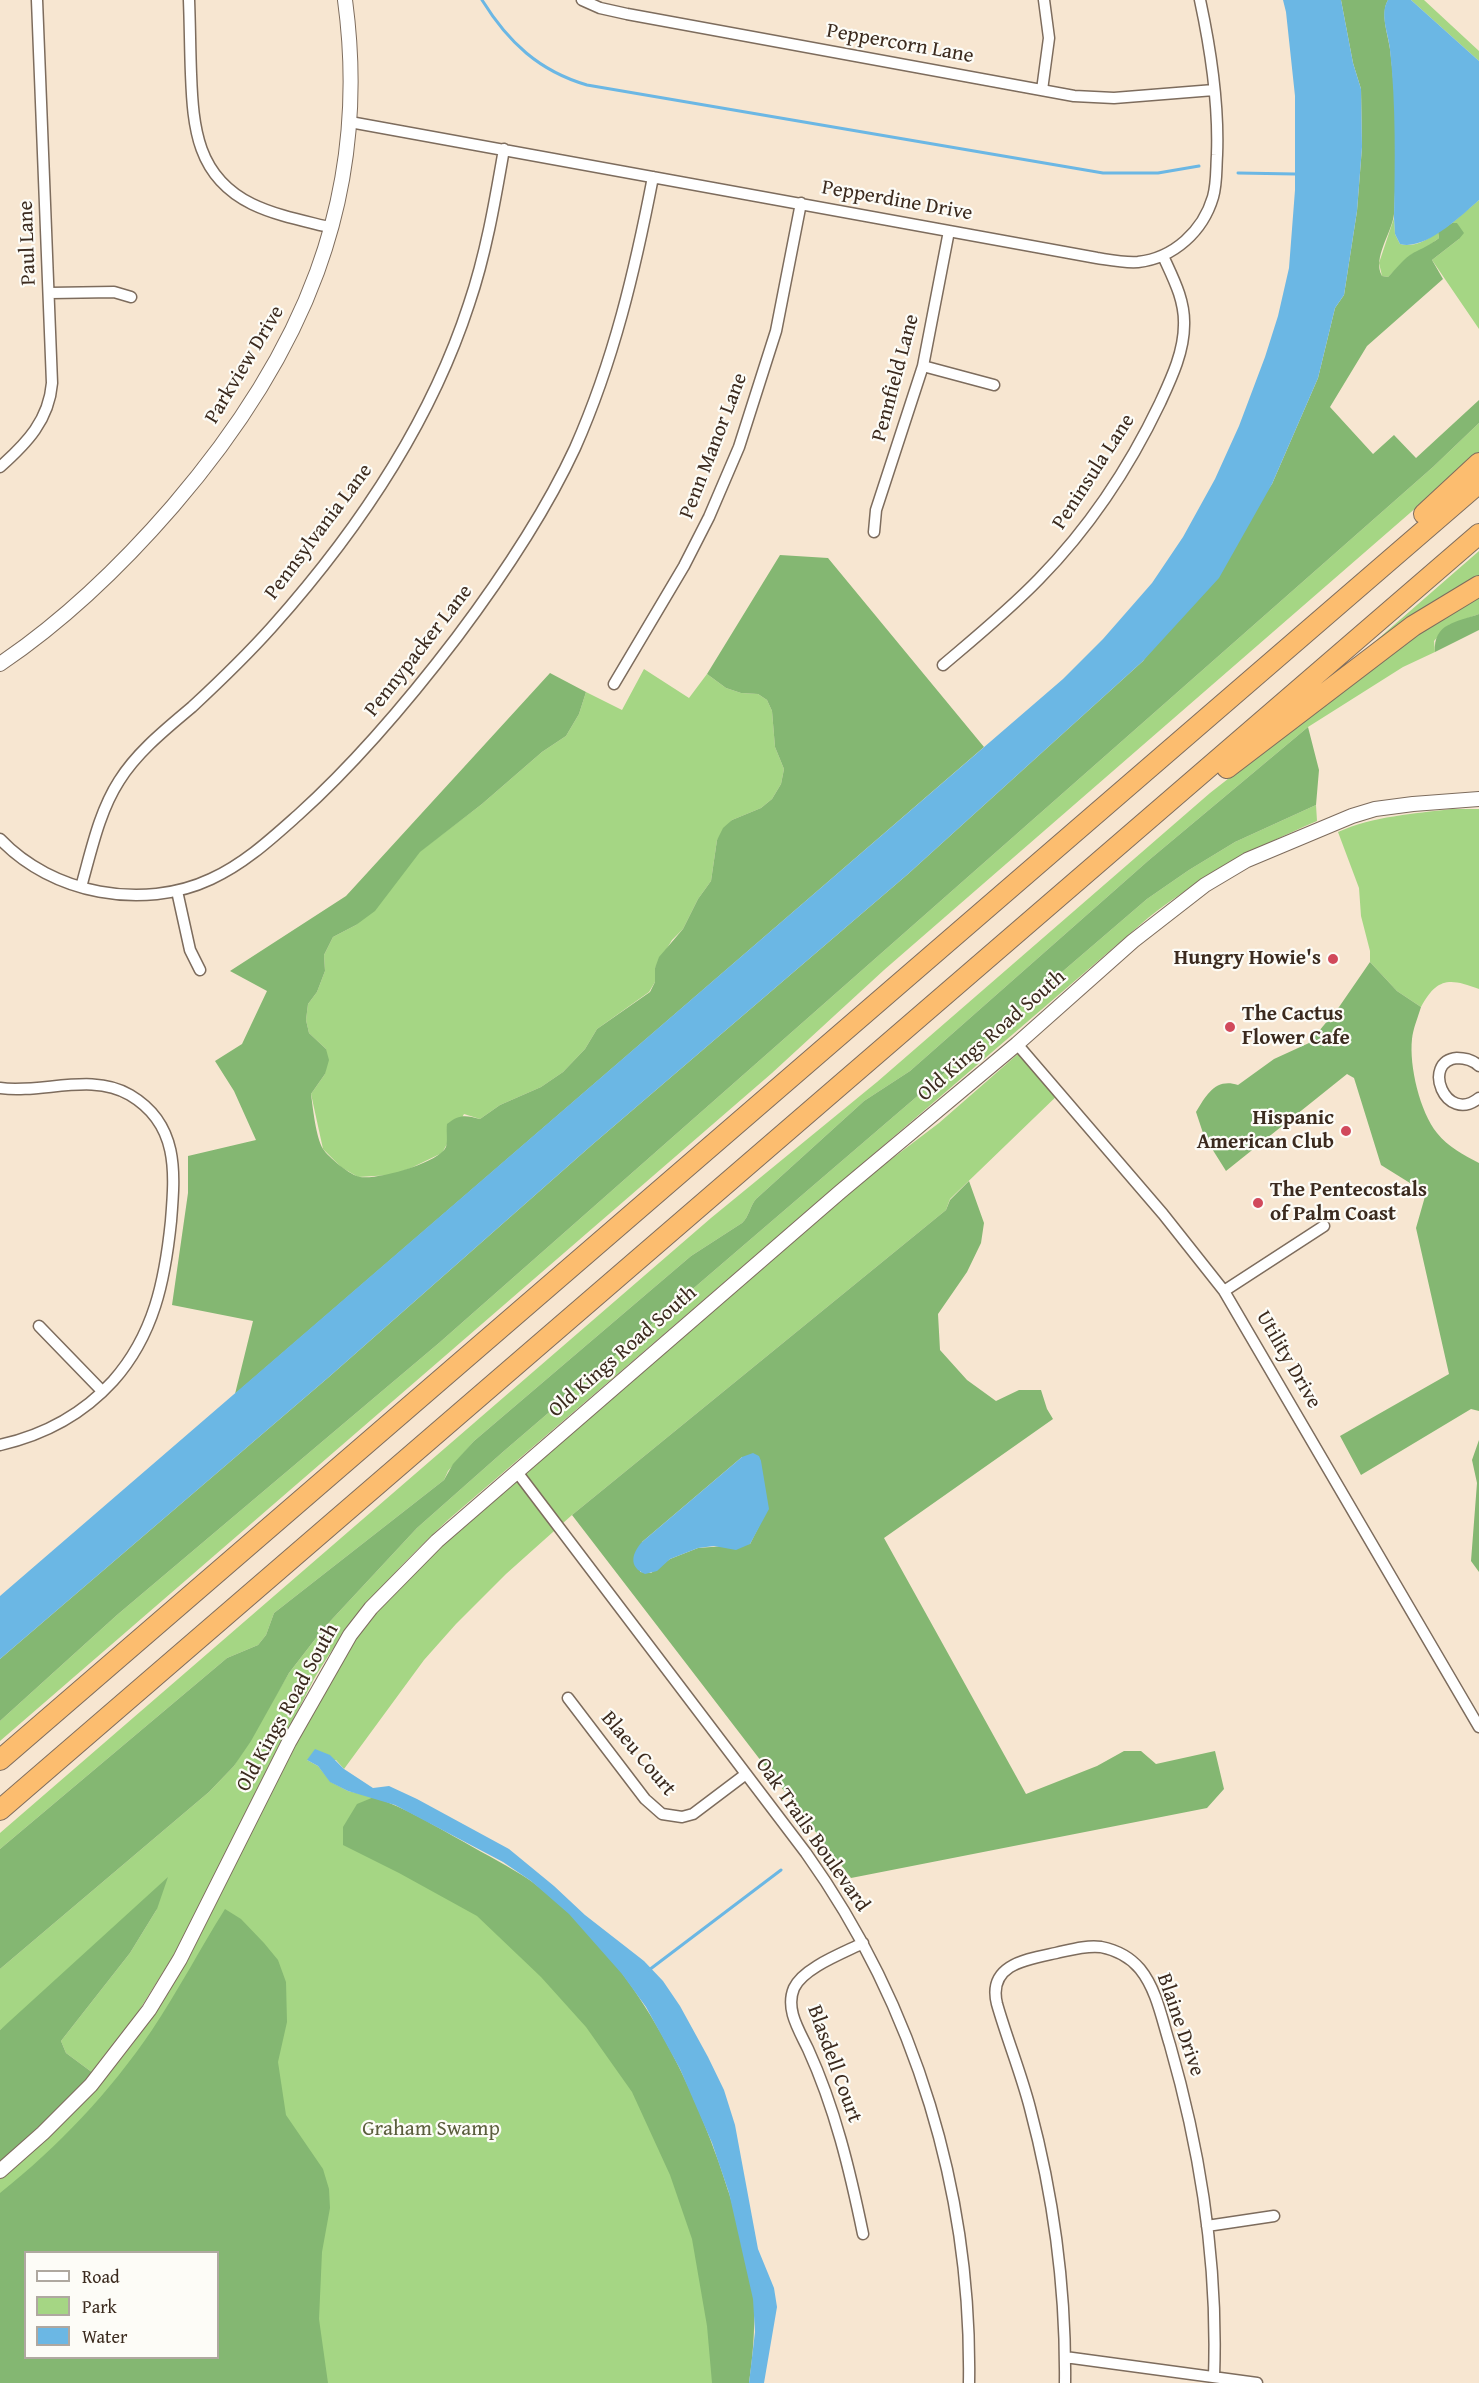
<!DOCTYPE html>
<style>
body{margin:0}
#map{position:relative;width:1479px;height:2383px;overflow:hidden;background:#f7e6d1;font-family:"Gentium Book Plus",serif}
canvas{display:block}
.legend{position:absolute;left:24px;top:2251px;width:195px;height:108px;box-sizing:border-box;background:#fdfcf7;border:2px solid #afa8a0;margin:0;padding:8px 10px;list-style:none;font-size:18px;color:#3b2a1e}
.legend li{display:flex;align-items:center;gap:12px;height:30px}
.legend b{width:30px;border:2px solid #afa8a0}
</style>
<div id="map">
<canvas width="1479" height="2383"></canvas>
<ul class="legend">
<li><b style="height:8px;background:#fff"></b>Road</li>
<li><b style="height:16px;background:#a5d684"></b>Park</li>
<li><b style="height:16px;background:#6bb7e4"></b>Water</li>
</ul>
</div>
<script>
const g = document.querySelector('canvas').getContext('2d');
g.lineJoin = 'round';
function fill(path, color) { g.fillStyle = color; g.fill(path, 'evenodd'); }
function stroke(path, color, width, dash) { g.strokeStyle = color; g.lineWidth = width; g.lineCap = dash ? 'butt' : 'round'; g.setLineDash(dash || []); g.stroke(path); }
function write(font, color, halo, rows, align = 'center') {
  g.font = font + ' "Gentium Book Plus",serif'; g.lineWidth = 4.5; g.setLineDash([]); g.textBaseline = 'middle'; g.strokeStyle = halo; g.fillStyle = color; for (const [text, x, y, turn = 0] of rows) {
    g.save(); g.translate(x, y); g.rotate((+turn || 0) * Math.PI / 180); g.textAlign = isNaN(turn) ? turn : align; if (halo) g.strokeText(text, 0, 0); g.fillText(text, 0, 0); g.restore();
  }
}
fill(new Path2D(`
 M1411 0H1424L1479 51V61Z
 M1479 200V329L1432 260 1459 239 1457 223H1452Z
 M1394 218 1395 234 1400 244C1414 248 1427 240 1438 232L1439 238 1423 250 1412 254 1388 277 1382 276 1379 263Z
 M1479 423V453L884 970 772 1073 0 1741V1721L117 1615 439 1343 1433 467Z
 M1479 551V581L1363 652Z
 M1479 593V614L1449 625 1434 641 1435 652 1403 667 1308 727 1149 860 910 1071 864 1101 756 1199C750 1206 749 1217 742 1223L691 1256 474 1441 448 1471 444 1480 274 1613 266 1635 258 1645 227 1658 0 1849V1833L711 1218 877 1082 1210 793 1404 641Z
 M644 669 689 698 707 674 726 688 741 693 758 694 767 700 772 711 775 747 784 769 781 784 772 799 761 808 732 820 717 840 711 881 698 899 683 929 672 940 655 968V982L649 992 597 1029 585 1049 563 1072 541 1087 500 1105 480 1119 464 1114 442 1153 411 1168 391 1175 358 1177 341 1167 323 1149 311 1094 325 1074 326 1049 309 1033 306 1020 308 1004 317 992 325 971 324 955 333 937 356 925 419 852 482 804 542 752 566 736 579 714 586 692 622 710Z
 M1316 805 1317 821C1254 848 1203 875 1148 918L449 1519C396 1569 351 1616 314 1679L175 1953 130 2025 93 2073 66 2053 61 2041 130 1953 157 1909 0 2030V1969L209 1792 234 1766 289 1673 323 1629 417 1528 504 1451 1147 899 1189 870 1235 842Z
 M1451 809H1479V989C1450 978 1437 977 1421 1007L1397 991 1370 962V951L1361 916 1359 888 1338 832C1374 816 1413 814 1451 809Z
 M1027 1046 1063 1090 950 1199 946 1210 572 1515 506 1574 456 1624 424 1660 344 1769 336 1760H307L318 1766 331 1782 348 1791 374 1797 429 1822 729 2193 749 2272V2383H0V2179C65 2124 125 2065 168 1991 223 1899 264 1799 317 1706 333 1677 348 1647 369 1621 390 1594 416 1570 441 1546L856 1186 939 1123ZM26 2252H218V2358H26Z`), '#a5d684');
fill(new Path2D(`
 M1341 0H1388C1380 14 1388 34 1390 49 1397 103 1397 161 1394 214 1392 233 1372 258 1382 276L1388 277C1396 269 1404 258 1413 253 1423 248 1430 245 1439 238L1438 232 1452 223H1457L1464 233 1459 239 1432 260 1443 279 1367 346 1330 407 1373 454 1394 435 1416 458 1479 400V423L1433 467 439 1343 117 1615 0 1721V1659L330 1376 593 1144 908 874 1143 661 1272 484 1318 378 1335 308 1344 295 1357 211 1362 147 1361 89 1353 63Z
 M780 555 828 558 984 747 235 1394 253 1321 172 1305 188 1193V1156L256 1140 234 1091 215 1061 242 1044 267 991 230 971 346 896 550 673 586 692 579 714 566 736 542 752 482 804 420 852 375 911 356 925 333 937 324 955 325 971 317 992 308 1004 306 1020 309 1033 326 1049 329 1060 325 1074 311 1094C313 1109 316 1137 323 1149 328 1157 351 1176 360 1177 377 1180 439 1163 446 1147 448 1141 446 1131 447 1124 459 1114 466 1115 480 1119L500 1105 541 1087 563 1072 585 1049 597 1029 650 992 655 982V968L659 957 683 929 698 899 711 881 717 840 723 828 732 820 761 808 772 799 781 784 784 769 775 747 772 711 767 700 758 694 741 693 726 688 707 674Z
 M1479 614V630L1435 652C1433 623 1457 622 1479 614Z
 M1308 727 1319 770 1316 805 1235 842 1189 870 1147 899 504 1451 417 1528 323 1629 289 1673 251 1741 234 1766 209 1792 0 1969V1849L227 1658 258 1645 266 1635 274 1613 444 1480 453 1464 474 1441 691 1256 742 1223C749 1217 750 1206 756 1199L864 1101 910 1071 1149 860Z
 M1370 962 1397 991 1421 1007C1418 1017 1413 1029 1412 1039 1409 1066 1420 1112 1437 1133 1448 1147 1464 1155 1479 1163V1411L1471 1409 1361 1475 1340 1436 1449 1374 1416 1228 1426 1193 1381 1165 1354 1078 1347 1074 1226 1171 1204 1136 1196 1112C1207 1094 1216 1078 1238 1085L1274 1059 1309 1043 1339 1007Z
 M969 1181 984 1223 981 1243 967 1272 938 1314 940 1350 967 1380 996 1401 1019 1390H1041L1047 1409 1053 1419 884 1538 1026 1794 1097 1766 1124 1751H1141L1156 1764 1215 1751 1224 1789 1207 1808 851 1878 572 1515 946 1210 950 1200ZM742 1457 761 1461V1522L750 1544 698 1548 670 1559 651 1573 640 1572 642 1542Z
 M1479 1440V1572L1471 1561 1477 1483 1472 1460Z
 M374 1797C406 1808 435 1826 464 1842 486 1855 509 1866 531 1881 623 1949 681 2055 718 2160 732 2202 751 2258 754 2301 755 2329 753 2356 749 2383H712L707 2326 692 2239 670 2175 632 2092 586 2027 541 1977 477 1916 399 1873 343 1845V1827L357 1804Z
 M168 1877 157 1909 130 1953 61 2041 66 2053 93 2073 65 2103 0 2163V2030Z
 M225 1909 241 1919 264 1943 278 1960 286 1982 287 2022 278 2062 286 2115 323 2169 329 2189 330 2208 322 2252 319 2319 328 2383H0V2193C58 2147 110 2092 152 2030 178 1991 200 1949 225 1909ZM26 2252H218V2358H26Z`), '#84b772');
fill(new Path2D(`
 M1283 0H1341L1353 63 1361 89 1362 147 1357 211 1344 295 1335 308 1318 378 1272 484 1219 578 1143 661 908 874 593 1144 330 1376 0 1659V1596L1063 679 1103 639 1152 583 1183 537 1215 479 1239 426 1265 357 1278 316 1289 268 1295 190V96L1286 12Z
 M1388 0H1411L1479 61V200C1461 216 1425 251 1400 244L1395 234 1394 218C1395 162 1396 105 1390 50 1389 35 1379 14 1388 0Z
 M753 1453 759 1456 761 1461 769 1509 750 1544 736 1550 714 1546 698 1548 670 1559 657 1571 645 1574C628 1567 632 1553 642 1542L742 1457Z
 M315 1749 330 1755 344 1769 373 1788 389 1786 417 1799 509 1849 554 1886 585 1915 644 1961 663 1981 680 2006 708 2057 724 2090 735 2125 758 2249 774 2288 777 2307 764 2383H749L755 2332 753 2299 729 2193 712 2143 680 2069 646 2007 622 1974 569 1914 531 1881 503 1862 395 1805 348 1791 330 1782 318 1766 307 1760Z`), '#6bb7e4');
stroke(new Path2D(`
 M482 0C508 42 539 71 587 85L1103 173H1158L1199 166
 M1238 173 1295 174
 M649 1970 781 1870`), '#6bb7e4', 3);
const minor = new Path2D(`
 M189 0C190 25 190 49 191 74 193 128 197 177 252 204 277 216 305 221 332 228
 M582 0 600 8 627 14 1074 96 1114 98 1214 90
 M1042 90 1049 38 1044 0
 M350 122 1097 258C1110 260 1124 263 1138 262 1174 258 1203 231 1213 197 1217 183 1216 169 1217 155 1219 103 1211 51 1200 0
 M50 293 114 292 131 297
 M923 366 994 385
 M0 467C27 443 49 420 52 383L37 0
 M874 532 876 510 923 366 949 231
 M943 665C976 637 1009 610 1039 579 1089 528 1129 468 1160 403 1171 379 1184 352 1184 325 1185 300 1173 278 1163 256
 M614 684 684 566 709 517 739 447 776 331 801 203
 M0 839C52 894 143 911 211 879 244 864 271 839 298 815 358 761 409 700 457 637 502 577 544 515 575 448 614 360 635 270 653 177
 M81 887C91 852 99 812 119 781 137 752 166 729 192 707 220 681 247 655 272 627 356 533 430 424 469 304 486 254 495 201 504 149
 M177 891 190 950 200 970
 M1017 1044 1163 1214 1224 1291 1479 1727
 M1479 1066C1473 1060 1466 1058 1457 1058 1421 1061 1445 1125 1479 1098
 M0 1088C42 1094 92 1072 130 1095 179 1124 175 1172 171 1221 165 1280 154 1335 113 1381 83 1414 44 1435 0 1445
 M1224 1291 1324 1226
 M39 1326 102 1391
 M517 1472 806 1853C916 2007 972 2194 969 2383
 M568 1698 645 1799 662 1814 682 1817 693 1814 746 1774
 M863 1943C843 1953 803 1968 794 1988 785 2009 799 2030 808 2049 835 2108 850 2171 863 2234
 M1207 2226 1274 2216
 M1065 2357 1257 2383
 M1065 2383C1066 2291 1054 2198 1030 2108 1021 2073 1007 2039 997 2004 987 1964 1028 1959 1056 1953 1070 1950 1086 1945 1101 1947 1116 1950 1130 1957 1140 1969 1157 1990 1162 2020 1170 2045 1201 2153 1218 2265 1214 2377`);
const tertiary = new Path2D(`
 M0 664C65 620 122 565 173 506 301 357 372 199 345 0
 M0 2171 43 2133 91 2085 149 2010 180 1959 289 1742 350 1635 371 1608 437 1541 840 1192 1017 1044 1133 941 1205 885 1247 860 1352 816 1375 809 1413 804 1479 799`);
const motorway = new Path2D(`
 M1424 514 1479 463
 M1227 768 1413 626 1479 586
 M0 1760 1479 483
 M0 1810 1479 534`);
stroke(minor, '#7d6c5d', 13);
stroke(tertiary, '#7d6c5d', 16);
stroke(motorway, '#7d6c5d', 22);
stroke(minor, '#fff', 10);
stroke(tertiary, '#fff', 14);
stroke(motorway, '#fcbd6f', 20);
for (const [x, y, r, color] of [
 [1333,959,6,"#d1495b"],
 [1230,1027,6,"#d1495b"],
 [1346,1131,6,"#d1495b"],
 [1258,1203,6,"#d1495b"]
]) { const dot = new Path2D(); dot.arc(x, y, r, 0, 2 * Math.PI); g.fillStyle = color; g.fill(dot); stroke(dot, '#fdfcf7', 2); }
write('21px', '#3b2a1e', '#fdfcf7', [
 ["Peppercorn Lane",900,44,10],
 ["Pepperdine Drive",897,201,10],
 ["Paul Lane",28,243,-92],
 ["Parkview Drive",245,365,-59],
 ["Pennfield Lane",896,378,-75],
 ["Penn Manor Lane",714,446,-69],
 ["Peninsula Lane",1094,472,-57],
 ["Pennsylvania Lane",319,532,-53],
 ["Pennypacker Lane",419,651,-52],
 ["Old Kings Road South",992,1036,-41],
 ["Old Kings Road South",623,1352,-41],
 ["Utility Drive",1288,1360,60],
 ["Old Kings Road South",288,1708,-61],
 ["Blaeu Court",638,1754,50],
 ["Oak Trails Boulevard",812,1835,55],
 ["Blaine Drive",1180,2025,71],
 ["Blasdell Court",834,2064,70]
]);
write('bold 21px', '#3b2a1e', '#fdfcf7', [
 ["Hungry Howie's",1321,959],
 ["The Cactus",1242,1015,"left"],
 ["Flower Cafe",1242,1039,"left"],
 ["Hispanic",1334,1119],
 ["American Club",1334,1143],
 ["The Pentecostals",1270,1191,"left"],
 ["of Palm Coast",1270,1215,"left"]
], 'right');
write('21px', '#5b5e3d', '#fdfcf7', [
 ["Graham Swamp",431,2130]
]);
</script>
